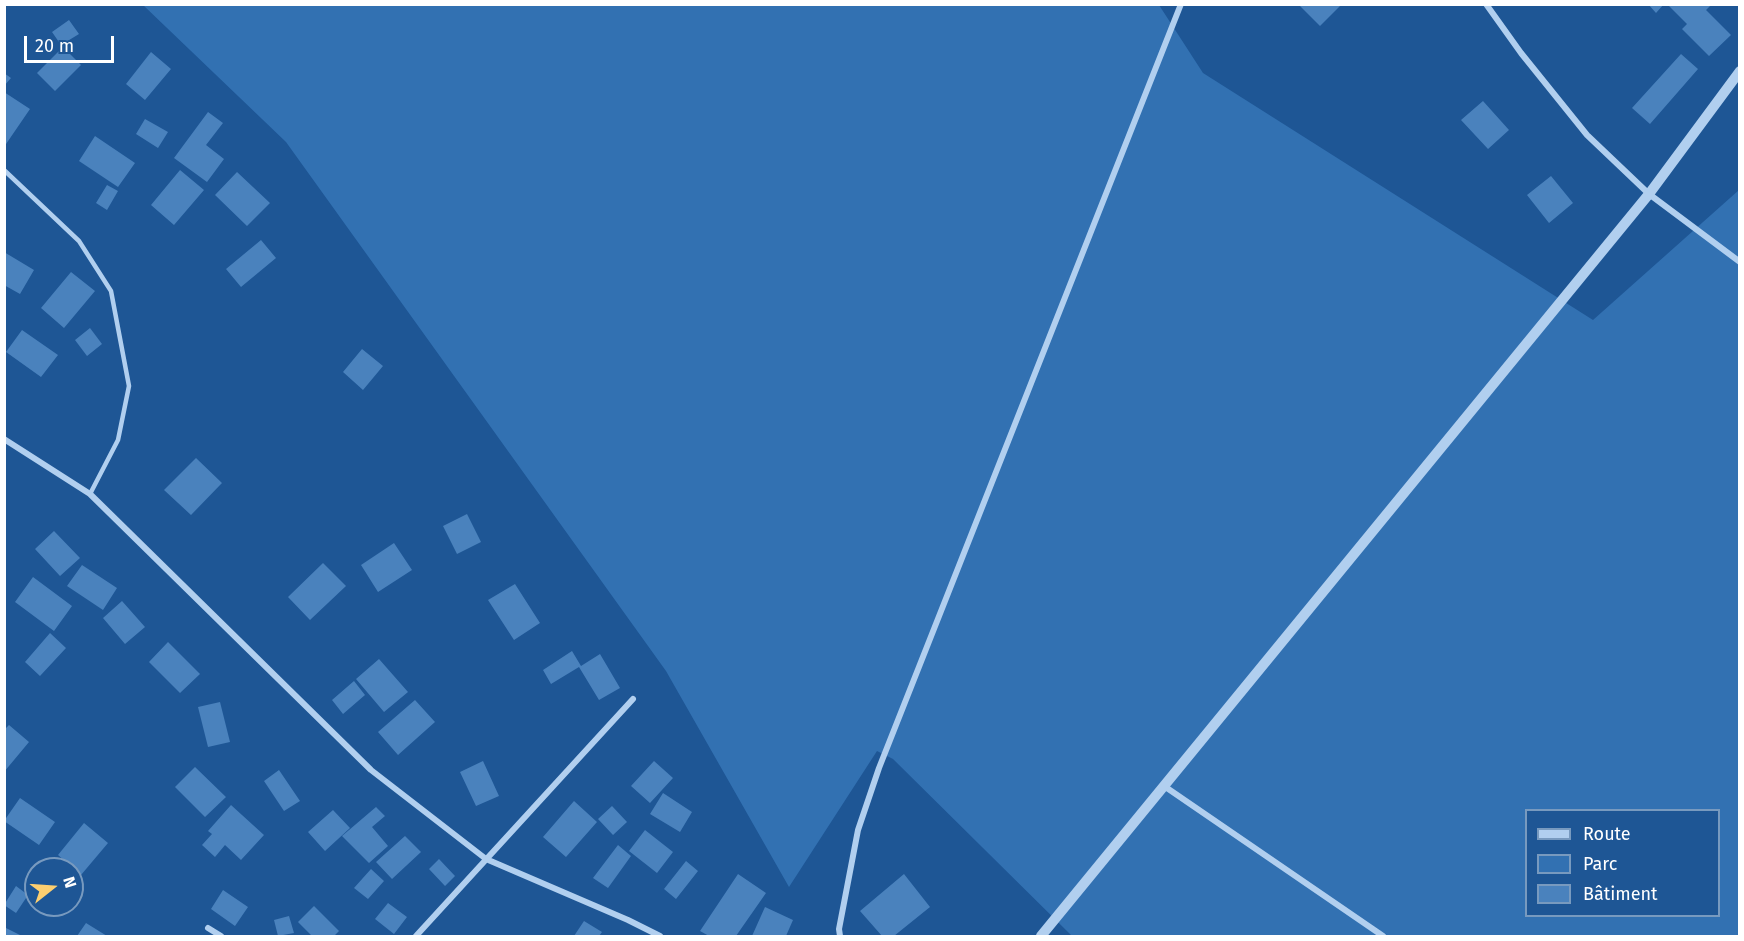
<!DOCTYPE html>
<meta charset="utf-8">
<style>
body{margin:0}
#map{position:relative;width:1744px;height:941px;overflow:hidden;background:#1e5695;font-family:"Fira Sans",sans-serif}
canvas{display:block}
.frame{position:absolute;inset:0;border:6px solid #fff;pointer-events:none}
.legend{position:absolute;left:1525px;top:809px;width:195px;height:108px;box-sizing:border-box;background:#1e5695;border:2px solid #789abf;margin:0;padding:8px 10px;list-style:none;font-size:18px;color:#fff}
.legend li{display:flex;align-items:center;gap:12px;height:30px}
.legend b{width:30px;border:2px solid #789abf}
.north{position:absolute;left:24px;top:857px;width:60px;height:60px;box-sizing:border-box;background:#1e5695;border:2px solid #789abf;border-radius:50%;rotate:73deg;font-size:16px;font-weight:700;line-height:24px;text-align:center;color:#fff}
.north::after{content:'';display:block;margin:auto;width:21px;height:27px;background:#fdcf70;clip-path:polygon(50% 0,100% 100%,50% 72%,0 100%)}
.scale{position:absolute;left:24px;top:36px;width:90px;height:27px;box-sizing:border-box;border:3px solid #fff;border-top:0;padding-left:8px;font-size:18px;line-height:21px;white-space:nowrap;color:#fff;-webkit-text-stroke:4px #1e5695;paint-order:stroke}
</style>
<div id="map">
<canvas width="1744" height="941"></canvas>
<div class="frame"></div>
<ul class="legend">
<li><b style="height:8px;background:#b1cfef"></b>Route</li>
<li><b style="height:16px;background:#3271b2"></b>Parc</li>
<li><b style="height:16px;background:#4a82bd"></b>Bâtiment</li>
</ul>
<div class="north">N</div>
<div class="scale">20 m</div>
</div>
<script>
const g = document.querySelector('canvas').getContext('2d');
g.lineJoin = 'round';
function fill(path, color) { g.fillStyle = color; g.fill(path, 'evenodd'); }
function stroke(path, color, width, dash) { g.strokeStyle = color; g.lineWidth = width; g.lineCap = dash ? 'butt' : 'round'; g.setLineDash(dash || []); g.stroke(path); }
fill(new Path2D(`
 M143 5H1159L1203 73 1593 320 1739 190V936H1072L893 759 877 751 789 887 666 671 286 142ZM1526 810H1718V916H1526Z`), '#3271b2');
fill(new Path2D(`
 M1298 4H1342L1320 26Z
 M1648 4H1664L1656 13Z
 M1667 4H1712L1706 10 1731 35 1709 56 1682 29 1687 24Z
 M69 20 79 34 61 45 52 32Z
 M63 47 81 65 55 91 37 73Z
 M151 52 171 69 145 100 126 84Z
 M1681 54 1698 69 1650 124 1632 108Z
 M4 73 11 78 4 86Z
 M4 92 30 109 4 147Z
 M1483 101 1509 130 1488 149 1461 120Z
 M208 112 223 123 206 145 224 159 207 182 174 158Z
 M145 119 168 132 158 148 136 134Z
 M95 136 135 163 118 187 79 161Z
 M180 170 204 190 174 225 151 205Z
 M237 172 270 203 247 226 215 195Z
 M1551 176 1573 203 1549 223 1527 195Z
 M107 185 118 191 107 210 96 203Z
 M261 240 276 258 241 287 226 269Z
 M4 252 34 270 20 294 4 285Z
 M71 272 95 291 64 328 41 308Z
 M90 328 102 344 87 356 75 340Z
 M22 330 58 355 41 377 6 352Z
 M362 349 383 366 363 390 343 372Z
 M196 458 222 483 191 515 164 490Z
 M467 514 481 542 457 554 443 526Z
 M54 531 80 558 60 576 35 549Z
 M394 543 412 570 378 592 361 565Z
 M323 563 346 586 310 620 288 597Z
 M82 565 117 588 103 610 67 586Z
 M33 577 72 606 54 631 15 602Z
 M515 584 540 623 514 640 488 600Z
 M122 601 145 627 125 644 103 618Z
 M50 633 66 648 40 676 25 662Z
 M168 642 200 674 180 693 149 662Z
 M572 651 581 666 600 654 620 688 599 700 579 667 551 684 543 670Z
 M379 659 408 692 384 712 356 679Z
 M354 681 365 695 343 714 332 700Z
 M415 700 435 722 398 755 378 732Z
 M220 702 230 742 208 747 198 707Z
 M9 725 29 742 4 772V730Z
 M483 761 499 796 476 806 460 772Z
 M654 761 673 778 650 803 631 786Z
 M195 767 226 797 205 817 175 787Z
 M279 770 300 801 284 811 264 781Z
 M663 793 692 812 680 832 650 814Z
 M20 798 55 822 39 845 4 821Z
 M574 801 597 822 566 857 543 837Z
 M231 805 264 835 241 860 225 845 215 857 202 845 212 834 208 831Z
 M612 806 627 822 613 835 598 819Z
 M376 807 385 816 372 827 388 846 369 863 342 836Z
 M333 810 350 828 325 851 308 832Z
 M84 823 108 843 81 875 58 855Z
 M645 830 673 852 657 873 629 851Z
 M405 836 421 852 392 879 376 862Z
 M618 845 631 856 608 888 593 878Z
 M439 859 455 876 445 886 429 869Z
 M686 861 698 871 676 899 664 889Z
 M371 869 384 881 368 899 354 888Z
 M738 874 766 893 736 936H709L700 931Z
 M904 874 930 907 894 936H882L860 911Z
 M16 886 28 895 16 913 4 905Z
 M223 890 248 907 235 926 211 909Z
 M388 903 407 917 394 934 375 919Z
 M314 906 339 931 334 936H312L298 922Z
 M765 907 793 920 786 936H752Z
 M289 916 294 933 278 936 274 920Z
 M584 921 602 932 599 936H574Z
 M86 923 107 936H77Z
 M4 927 22 936H4Z`), '#4a82bd');
stroke(new Path2D(`
 M4 170 79 241 111 291 129 386 118 440 90 494`), '#b1cfef', 4.5);
stroke(new Path2D(`
 M1486 4 1521 53 1587 135 1649 194 1740 262
 M4 439 90 494 371 770 486 859 628 920 660 936
 M1164 786 1383 936
 M208 928 221 936
 M416 936 633 699
 M840 936 839 929 858 830 879 768 1181 4`), '#b1cfef', 6);
stroke(new Path2D(`
 M1041 936 1649 194 1740 71`), '#b1cfef', 10);
</script>
